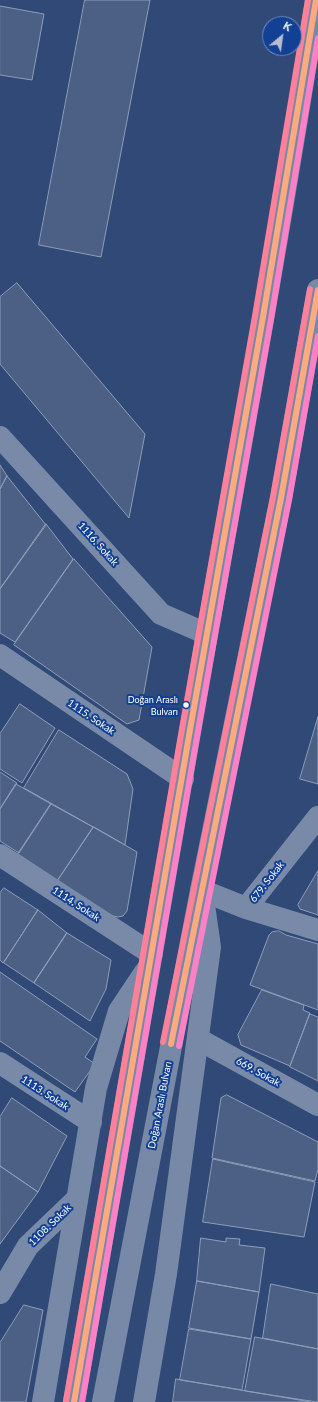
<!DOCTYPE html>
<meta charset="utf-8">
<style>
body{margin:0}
#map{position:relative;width:318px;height:1402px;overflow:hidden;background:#304977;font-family:Lato,sans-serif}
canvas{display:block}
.north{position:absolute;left:262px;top:16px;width:40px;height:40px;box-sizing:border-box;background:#124095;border:1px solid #718cbf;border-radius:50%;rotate:29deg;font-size:11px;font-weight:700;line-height:16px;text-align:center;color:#fff}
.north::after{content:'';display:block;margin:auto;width:14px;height:18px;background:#b7bfcf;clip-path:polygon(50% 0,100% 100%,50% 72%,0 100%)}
</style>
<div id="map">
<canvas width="318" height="1402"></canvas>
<div class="north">K</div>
</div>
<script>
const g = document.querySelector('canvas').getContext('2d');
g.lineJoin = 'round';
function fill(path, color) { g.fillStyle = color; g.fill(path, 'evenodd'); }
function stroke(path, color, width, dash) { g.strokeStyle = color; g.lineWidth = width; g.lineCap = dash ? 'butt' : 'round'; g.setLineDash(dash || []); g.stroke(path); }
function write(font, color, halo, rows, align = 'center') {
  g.font = font + ' Lato,sans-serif'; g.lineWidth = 4; g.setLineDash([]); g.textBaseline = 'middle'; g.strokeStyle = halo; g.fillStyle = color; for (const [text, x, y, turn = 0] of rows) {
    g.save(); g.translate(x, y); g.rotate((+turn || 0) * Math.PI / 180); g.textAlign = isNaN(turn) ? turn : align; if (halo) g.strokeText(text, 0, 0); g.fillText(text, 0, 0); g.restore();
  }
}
const building = new Path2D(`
 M85 0H150L101 257 39 245Z
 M0 6 44 14 32 80 0 75Z
 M17 283 145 434 129 518 0 364V297Z
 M0 465 7 476 0 489Z
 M7 476 46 525 0 589V490Z
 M46 524 73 559 15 642 0 633V589Z
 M74 559 152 647 139 720 127 724 14 645Z
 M20 704 55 728 22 783 0 769V734Z
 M318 717V784L300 779Z
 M59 730 127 774 133 789 125 845 24 788Z
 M0 772 17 783 0 809Z
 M16 784 51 804 19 853 0 841V809Z
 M51 804 93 827 57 881 18 854Z
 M94 827 137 852 127 911 123 916 118 917 113 916 57 882Z
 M318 871V915L300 909 298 905Z
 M4 888 38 910 3 963 0 960V893Z
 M38 910 67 933 34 983 4 963Z
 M279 931 286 935 318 944V1010L250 985 269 935 272 932Z
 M67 933 111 960 106 989 90 1021 34 983Z
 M0 972 97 1039 85 1057 95 1064 75 1092 0 1041Z
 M262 990 304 1005 303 1010 310 1013 290 1066 241 1045 238 1035Z
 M310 1014 318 1017V1081L290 1067Z
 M227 1095 318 1142V1169L315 1181 212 1158 221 1098Z
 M12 1098 67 1136 38 1192 0 1166V1117Z
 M213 1159 315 1182 304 1237 203 1222Z
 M0 1166 38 1192 0 1244Z
 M201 1238 226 1242V1238L240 1239 239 1245 265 1248 259 1292 197 1281Z
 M197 1281 259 1292 251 1339 189 1328Z
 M271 1284 318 1294V1349L263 1338Z
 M24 1305 43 1310 26 1402H0V1343Z
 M189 1329 251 1339 242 1390 180 1380Z
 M255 1337 318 1349V1400L317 1402 245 1391Z
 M176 1379 311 1402H173Z`);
fill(building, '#4c6085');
stroke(building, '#8e9db7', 1);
stroke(new Path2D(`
 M0 437 161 614 207 634
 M0 655 183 779
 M0 855 152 954
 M201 890 246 908 318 817
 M246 908 318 930
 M198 1039 318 1105
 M0 1063 91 1122
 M0 1293 28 1246 77 1199`), '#798aa9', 22);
stroke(new Path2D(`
 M43 1402 96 1088 119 1011 145 972
 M74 1402C118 1146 162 890 207 634 245 423 283 212 316 0
 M103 1402 201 890 281 498 318 290
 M144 1402 166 1274 210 947 204 905`), '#7789a7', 22);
stroke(new Path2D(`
 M171 1044 281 498 318 290
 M74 1402 190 730 263 317 316 0`), '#ffa980', 6);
stroke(new Path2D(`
 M179 1046 289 500 318 336
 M82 1402 198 731 271 319 318 38`), '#ff80c5', 6);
stroke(new Path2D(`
 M163 1042 273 497 310 289
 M66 1401 182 729 255 316 308 0`), '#ff8098', 6);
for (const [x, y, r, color] of [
 [186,705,3.5,"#fff"]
]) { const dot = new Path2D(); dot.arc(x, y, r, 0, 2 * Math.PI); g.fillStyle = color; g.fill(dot); stroke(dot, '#124095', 1.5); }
write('9px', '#fff', '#124095', [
 ["Doğan Araslı",178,700],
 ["Bulvarı",178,712]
], 'right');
write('10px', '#fff', '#124095', [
 ["1116. Sokak",98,544,48],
 ["1115. Sokak",91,717,34],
 ["679. Sokak",267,882,-52],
 ["1114. Sokak",76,904,33],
 ["669. Sokak",258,1072,29],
 ["1113. Sokak",45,1093,33],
 ["Doğan Araslı Bulvarı",160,1105,-79],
 ["1108. Sokak",50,1225,-44]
]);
</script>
